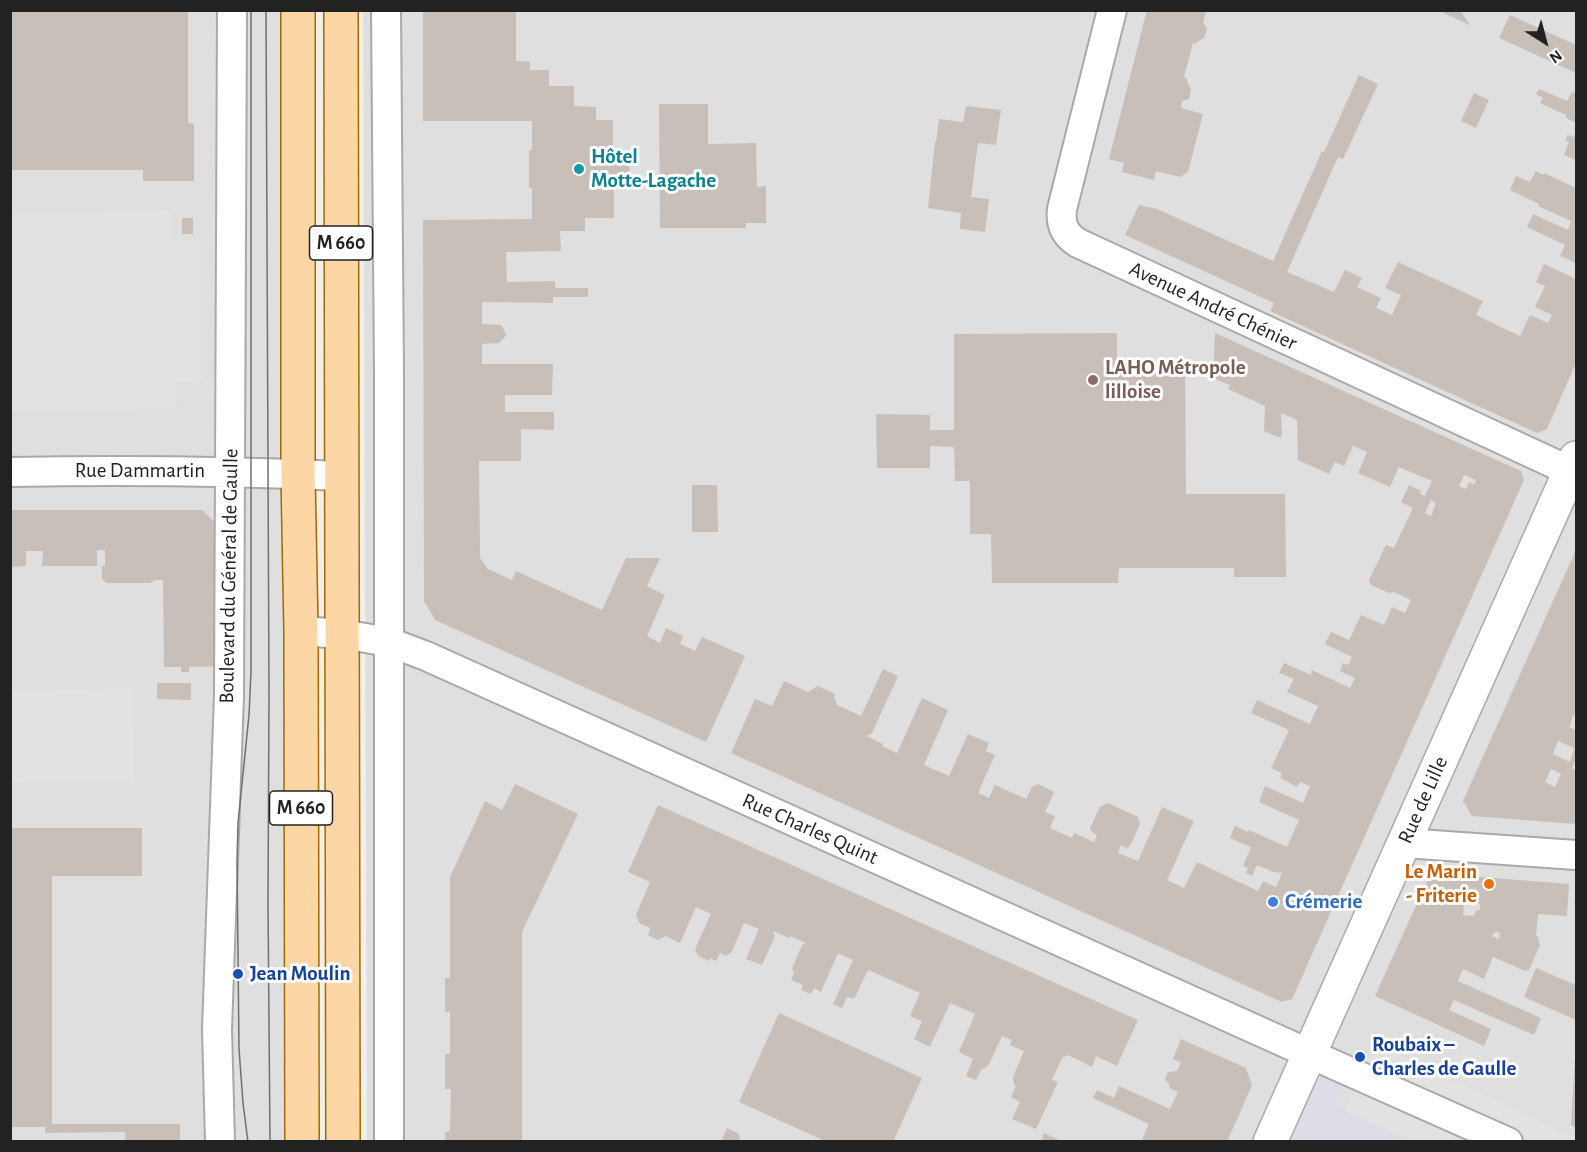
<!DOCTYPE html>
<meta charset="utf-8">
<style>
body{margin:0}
#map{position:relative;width:1587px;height:1152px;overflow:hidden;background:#f2efe9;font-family:"Alegreya Sans",sans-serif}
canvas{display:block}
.frame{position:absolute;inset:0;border:12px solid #222;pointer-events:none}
.north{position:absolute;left:1515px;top:12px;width:60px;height:60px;-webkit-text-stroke:4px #fff;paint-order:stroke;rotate:144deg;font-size:16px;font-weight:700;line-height:24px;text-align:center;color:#222}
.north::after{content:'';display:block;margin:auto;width:21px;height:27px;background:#222;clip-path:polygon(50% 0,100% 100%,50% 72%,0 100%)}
</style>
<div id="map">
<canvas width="1587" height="1152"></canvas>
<div class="frame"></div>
<div class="north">N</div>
</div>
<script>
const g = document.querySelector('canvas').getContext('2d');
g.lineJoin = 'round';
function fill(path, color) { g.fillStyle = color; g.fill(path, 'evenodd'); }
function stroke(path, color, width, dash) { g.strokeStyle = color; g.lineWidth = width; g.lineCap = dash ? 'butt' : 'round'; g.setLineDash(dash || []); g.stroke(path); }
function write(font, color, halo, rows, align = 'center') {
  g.font = font + ' "Alegreya Sans",sans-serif'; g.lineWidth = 6; g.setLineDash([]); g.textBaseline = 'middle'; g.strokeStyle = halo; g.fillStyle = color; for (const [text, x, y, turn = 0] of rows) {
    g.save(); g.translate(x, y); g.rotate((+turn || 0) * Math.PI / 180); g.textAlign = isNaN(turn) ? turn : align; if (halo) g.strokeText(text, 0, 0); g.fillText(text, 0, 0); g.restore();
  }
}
fill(new Path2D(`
 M10 11H288L297 1141H11Z
 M363 11H1576V1141H367Z`), '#e0dfdf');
fill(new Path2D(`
 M172 211V240H201L202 381 176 382 177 408 11 410V213Z
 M133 688 134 782 11 783V690Z
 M1375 1044 1576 1138V1141H1410L1344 1111Z`), '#e2e2e2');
fill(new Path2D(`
 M1316 1070 1345 1083 1334 1106 1410 1141H1294L1300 1128 1291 1124Z`), '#dddde8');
fill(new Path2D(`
 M10 10H188V123L194 124V181H143V170H10Z
 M423 10H516V61L530 62V70H549V86H574V106L596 107V120H613V152L623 155 627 160 629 166 630 173 626 181 614 187V218H585V231H560L561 251 506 252 507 282 555 281V288H588V297H553V303L482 302V324L501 325 503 328 506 335 504 338 499 343 482 344V364H553L552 395H505V412H554V430L521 429V461H479L480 558 488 569 512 580 516 571 602 610 626 558H660L647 586 665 595 647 636 660 643 666 628 683 636 680 644 695 651 702 637 745 656 706 742 435 620 424 601 423 220 532 219V188H529V150H532V121H423Z
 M1147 10H1207L1203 22 1207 29 1204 38 1197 42 1196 44 1193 43 1184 77 1187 79V81L1191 90 1189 99 1182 101 1181 108 1203 114 1188 172 1180 177 1156 171 1154 180 1122 172 1124 163 1109 159Z
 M1437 10H1460L1470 25Z
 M1510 15 1576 45V73L1499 38Z
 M1359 75 1378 84 1343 159 1338 157 1287 272 1334 292 1345 270 1362 278 1357 287 1381 298 1376 308 1392 315 1401 295 1385 288 1398 262 1483 301 1476 315 1520 336 1530 315 1548 323 1552 315 1535 307 1545 286 1536 282 1544 264 1576 279V363L1547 429 1537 433 1270 311 1274 303 1125 235 1139 205 1157 209 1273 261 1322 151 1324 152Z
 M1539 89 1567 101 1572 92 1576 94V123L1566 118V115L1540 103 1543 98 1536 94Z
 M1474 93 1489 100 1476 128 1461 121Z
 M659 104H708V144L756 143 757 187 766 186V223H746V228H660Z
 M966 106 1001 110 996 145 978 143 971 197 989 199 985 232 960 229 961 213 928 208 935 142H936L939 119 963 122Z
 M1576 131V160L1564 155 1569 142 1565 140 1568 135 1574 137Z
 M1536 171 1543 175 1544 173 1576 188V263L1560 256 1565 245 1527 227 1533 214 1568 230 1571 221 1538 206 1539 204 1510 190 1516 176 1530 182Z
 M182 218H193V234H182Z
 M1117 333V367H1185L1186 494H1285L1286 577H1234V568H1119L1118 583H992L991 534H970V481H955L954 447 930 446V468H877L876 414 930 415V430H954V334Z
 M1215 333 1521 471 1524 480 1292 999 1282 1002 731 753 755 699 772 706 784 681 808 692 818 686 835 694 834 696 837 705 861 716 883 669 898 676 872 733 867 736 883 744 882 746 897 753 922 698 948 710 924 765 949 776 968 734 989 743 986 751 995 755 978 793 989 798 995 785 1026 799 1032 787 1038 784 1054 792 1045 812 1055 816 1050 828 1072 838 1074 833 1094 842 1097 835 1092 832 1090 828 1100 807 1108 803 1138 817 1140 824 1130 846 1126 848 1121 845 1118 853 1138 861 1162 807 1194 821 1167 880 1184 888 1197 862 1258 891 1263 881 1276 887 1282 873 1273 872 1257 865 1252 876 1246 873 1248 868 1243 866 1251 847 1230 838 1235 826 1248 832 1249 830 1287 847 1299 820 1259 802 1265 786 1303 803 1310 786 1300 782 1297 787 1280 778 1282 773 1271 768 1289 730 1251 713 1257 700 1310 724 1318 706 1287 692 1294 679 1279 673 1284 663 1311 675 1312 670 1350 688 1355 678 1340 671 1343 663 1348 665 1352 657 1325 644 1331 632 1349 640 1361 615 1384 625 1392 607 1405 613 1411 600 1394 592 1389 593 1371 585 1369 580 1386 545 1394 548 1413 508 1401 502 1409 485 1421 491 1420 494 1425 496 1432 481 1399 467 1390 487 1358 473 1367 452 1353 446 1344 466 1335 462 1329 474 1298 460 1297 420 1281 413 1282 433 1281 438 1264 431 1265 406 1228 389 1230 385 1213 378ZM1464 475 1476 480 1474 485 1469 482 1466 489 1459 486ZM1431 500 1436 503 1431 516 1425 513Z
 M692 485H717L718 532H692Z
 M10 510H202L220 527V666L189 667V672H181V667H164L163 580H155L151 583H107L102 579V566H105V550H97V566H42L43 551H26V566L10 567Z
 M1576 550V716L1574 714 1569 727 1576 730V757L1572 769H1576V824L1472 816 1463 801ZM1558 741 1574 748 1570 762 1553 754ZM1551 769 1561 774 1555 787 1545 782Z
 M157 683H191V700L157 699Z
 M515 784 578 814 522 932V1142H445V1132L450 1131 451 1089H445V1054H450V1012H445V978H450V877L485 801 502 810Z
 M658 805 1138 1020 1117 1066 1096 1056 1092 1067 1068 1055 1062 1058 1052 1080 1058 1082 1036 1129 1012 1119 1020 1102 1011 1097 1016 1086 1014 1085 1013 1077 1024 1051 1010 1045 1012 1040 1002 1036 988 1066 981 1070 976 1080 966 1076 973 1059 959 1052 975 1014 950 1003 930 1047 914 1039 922 1021 910 1016 920 993 868 970 854 999 847 997 842 1008 833 1004 853 960 838 953 821 992 814 988 811 994 801 990 803 985 791 980 794 973 792 969 802 945 806 943 790 936 789 938 773 931 775 936 762 965 746 959 759 929 744 923 731 953 725 956 720 953 716 961 710 958 709 961 698 956 695 949 711 914 696 907 680 943 666 936 658 940 648 935 650 928 639 923 636 915 650 882 628 872Z
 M10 828H142V876H52V1124H180V1142H125V1132L45 1133V1127H10Z
 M1444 874 1569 884 1567 916 1538 914 1536 936 1538 937 1540 945 1529 970 1525 971 1493 957 1484 979 1463 969 1458 981 1541 1018 1534 1035 1454 1000 1449 1010 1491 1029 1484 1046 1375 996 1428 879ZM1464 902 1480 904V910H1477L1473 916 1463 915ZM1495 932 1500 933 1499 939 1492 936Z
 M1536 968 1576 985V1020L1524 997Z
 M779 1013 922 1078 893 1142H827L739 1102Z
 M1181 1039 1246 1068 1252 1085 1227 1142H1141L1149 1124 1093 1098 1097 1090 1114 1098 1119 1086 1170 1109 1178 1092 1169 1088 1170 1085 1166 1081 1165 1078 1168 1072 1177 1071 1181 1062 1173 1059Z
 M1575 1058H1576V1128L1571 1125Z
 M727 1128 738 1133 740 1138 738 1142H721Z
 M1044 1133 1064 1142H1041Z`), '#c7bfb8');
const minor = new Path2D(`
 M386 10 389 374V1142
 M1112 10 1062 209C1060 225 1065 235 1078 243L1570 471
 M10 472C121 470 231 471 341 476
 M301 631 342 634 389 642 426 656 1310 1054 1508 1142
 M1404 843 1576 855
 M220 1142 217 1029 229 695 232 10`);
const tertiary = new Path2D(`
 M1270 1142 1576 458`);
const primary = new Path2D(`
 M298 10V474L301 631 302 1142
 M341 10 343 1142`);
stroke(minor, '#a9a9a9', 32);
stroke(tertiary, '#a9a9a9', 36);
stroke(primary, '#a06b00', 36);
stroke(minor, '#fff', 28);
stroke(tertiary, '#fff', 33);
stroke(primary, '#fcd6a4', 33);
stroke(new Path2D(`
 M266 10 269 695 268 902 270 1142
 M248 1142 243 1103 239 1049 237 861 238 823 249 715 251 672V10`), '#707070', 1.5);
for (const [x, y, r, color] of [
 [579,169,6,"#0f9aa8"],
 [1093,380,6,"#8d6e63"],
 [1489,884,6,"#e8710a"],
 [1273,902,6,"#3f7fe0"],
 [238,974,6,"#1a4fb4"],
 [1360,1057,6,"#1a4fb4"]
]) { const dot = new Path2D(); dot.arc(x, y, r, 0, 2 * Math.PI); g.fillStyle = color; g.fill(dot); stroke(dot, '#fff', 2); }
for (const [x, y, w] of [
 [341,243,63],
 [301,808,63]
]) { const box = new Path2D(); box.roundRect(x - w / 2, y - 17, w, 34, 4.5); g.fillStyle = '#fff'; g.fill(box); stroke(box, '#222', 1.5); }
write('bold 20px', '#222', null, [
 ["M 660",341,243],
 ["M 660",301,808]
]);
write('bold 21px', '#0d838f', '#fff', [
 ["Hôtel",591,157],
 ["Motte-Lagache",591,181]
], 'left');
write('21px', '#222', '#fff', [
 ["Avenue André Chénier",1213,306,25],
 ["Rue Dammartin",140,471],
 ["Boulevard du Général de Gaulle",229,576,-89],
 ["Rue de Lille",1423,800,-66],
 ["Rue Charles Quint",810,829,24]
]);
write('bold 21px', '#785e54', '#fff', [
 ["LAHO Métropole",1105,368],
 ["lilloise",1105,392]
], 'left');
write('bold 21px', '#c56008', '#fff', [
 ["Le Marin",1477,872],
 ["- Friterie",1477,896]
], 'right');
write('bold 21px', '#366cbe', '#fff', [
 ["Crémerie",1285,902]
], 'left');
write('bold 21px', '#164399', '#fff', [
 ["Jean Moulin",250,974],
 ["Roubaix –",1372,1045],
 ["Charles de Gaulle",1372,1069]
], 'left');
</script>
